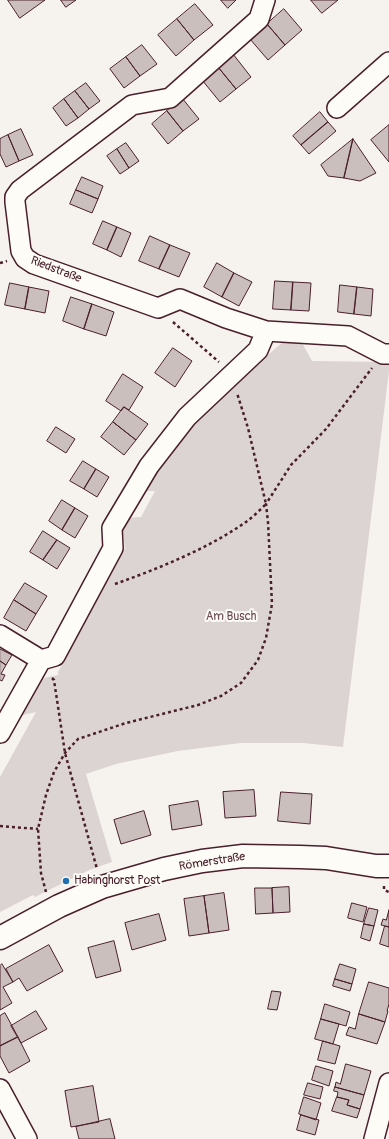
<!DOCTYPE html>
<meta charset="utf-8">
<style>
body{margin:0}
canvas{display:block;background:#f6f3ef}
</style>
<canvas width="389" height="1139"></canvas>
<script>
const g = document.querySelector('canvas').getContext('2d');
g.lineJoin = 'round';
function fill(path, color) { g.fillStyle = color; g.fill(path, 'evenodd'); }
function stroke(path, color, width, dash) { g.strokeStyle = color; g.lineWidth = width; g.lineCap = dash ? 'butt' : 'round'; g.setLineDash(dash || []); g.stroke(path); }
function write(font, color, halo, rows, align = 'center') {
  g.font = font + ' Pangolin,sans-serif'; g.lineWidth = 4; g.setLineDash([]); g.textBaseline = 'middle'; g.strokeStyle = halo; g.fillStyle = color; for (const [text, x, y, turn = 0] of rows) {
    g.save(); g.translate(x, y); g.rotate((+turn || 0) * Math.PI / 180); g.textAlign = isNaN(turn) ? turn : align; if (halo) g.strokeText(text, 0, 0); g.fillText(text, 0, 0); g.restore();
  }
}
fill(new Path2D(`
 M300 339 312 361 389 362V371L343 747 303 743H241L178 751 116 764 86 774 112 862 89 870 35 897 33 895 0 912V777L36 712 19 716 39 679 58 675V672L125 548 122 525 126 518 141 517 155 491H142L194 420 285 340Z`), '#dcd4d2');
const building = new Path2D(`
 M8 0H45L20 18Z
 M61 0H76L66 7Z
 M221 0H236L228 8Z
 M311 0H338L322 13Z
 M195 4 213 25 194 40 177 19Z
 M284 9 302 30 285 45 267 24Z
 M177 19 194 40 176 56 158 35Z
 M267 24 285 45 268 60 250 39Z
 M142 45 157 64 140 76 126 57Z
 M233 54 251 77 236 89 218 67Z
 M126 57 140 76 124 88 110 69Z
 M218 67 236 89 220 102 202 80Z
 M86 83 100 101 89 109 75 91Z
 M75 91 89 109 78 118 64 99Z
 M182 98 199 119 183 131 167 111Z
 M64 99 78 118 66 126 53 108Z
 M167 111 183 131 168 144 152 124Z
 M320 112 328 122 301 145 293 136Z
 M328 122 336 131 309 154 301 145Z
 M389 125V162L371 140Z
 M21 129 33 155 19 161 8 135Z
 M8 135 19 161 6 167 0 154V139Z
 M353 139 344 178 328 176 321 165Z
 M353 139 376 173 360 181 344 178Z
 M126 143 139 161 129 168 117 149Z
 M117 149 129 168 120 174 107 156Z
 M82 177 103 186 98 199 76 190Z
 M76 190 98 199 92 213 70 204Z
 M103 221 117 227 107 250 93 244Z
 M117 227 131 233 121 257 107 250Z
 M150 236 170 245 159 269 139 261Z
 M170 245 190 253 179 277 159 269Z
 M217 263 234 273 222 297 204 287Z
 M234 273 252 282 239 306 222 297Z
 M275 281 293 282 291 310 273 309Z
 M293 282 311 283 309 311 291 310Z
 M10 283 29 287 25 309 5 305Z
 M340 285 357 287 354 314 338 312Z
 M29 287 49 291 45 313 25 309Z
 M357 287 373 289 371 316 354 314Z
 M71 297 92 304 84 329 63 321Z
 M92 304 114 312 106 336 84 329Z
 M173 348 192 361 175 387 155 373Z
 M123 374 143 387 129 410 124 407 121 411 106 401Z
 M124 407 148 424 136 440 113 422Z
 M113 422 136 440 124 455 101 437Z
 M56 427 75 439 66 453 47 441Z
 M83 461 96 469 84 489 70 481Z
 M96 469 109 477 97 497 84 489Z
 M62 500 75 508 62 530 49 521Z
 M75 508 88 516 75 538 62 530Z
 M43 531 57 540 43 560 30 552Z
 M57 540 70 548 57 569 43 560Z
 M25 583 47 596 36 614 14 600Z
 M14 600 36 614 26 631 4 618Z
 M0 649 12 655 6 665 0 661Z
 M0 661 6 665 1 674 5 675 2 681 0 680Z
 M254 790 256 816 225 818 223 792Z
 M281 792 312 794 310 824 278 821Z
 M198 801 202 825 172 830 169 806Z
 M144 811 151 835 121 844 114 820Z
 M289 887 290 912 273 913 272 888Z
 M255 888H272L273 913 256 914Z
 M224 893 229 930 209 933 204 896Z
 M204 896 209 933 189 936 184 899Z
 M352 903 367 907 363 922 348 918Z
 M369 908 378 910 374 926 364 924Z
 M389 910V927L381 925 383 919 386 920Z
 M159 914 166 940 132 950 125 923Z
 M364 924 374 926 370 941 361 938Z
 M385 926 389 927V947L380 944Z
 M114 941 121 971 96 978 88 948Z
 M49 945 63 971 27 991 19 978 13 982 6 969Z
 M2 964 13 982 3 987 12 1003 0 1010V966Z
 M340 964 356 969 352 984 335 979Z
 M335 979 352 984 350 991 333 986Z
 M369 982 389 988V1004L387 1011H388L385 1022 359 1014Z
 M272 991 281 992 277 1010 268 1009Z
 M325 1004 350 1012 346 1026 321 1019Z
 M36 1011 47 1029 21 1043 11 1026Z
 M5 1013 18 1037 0 1046V1016Z
 M359 1014 385 1022 377 1044 346 1035 349 1027 355 1029Z
 M321 1019 339 1024 333 1044 315 1039Z
 M18 1037 30 1061 9 1073 0 1056V1046Z
 M323 1041 340 1046 335 1064 318 1060Z
 M346 1064 371 1071 364 1095 335 1087 336 1082 340 1084Z
 M316 1066 333 1071 329 1086 312 1080Z
 M308 1083 323 1087 320 1099 304 1095Z
 M93 1086 99 1122 71 1127 65 1091Z
 M335 1087 364 1095 360 1109 347 1105 349 1100 337 1097 338 1092 334 1091Z
 M304 1097 321 1103 316 1120 299 1114Z
 M337 1097 349 1100 347 1105 360 1109 357 1118 332 1111Z
 M301 1115 319 1120 315 1135 297 1130Z
 M110 1119 115 1139H79L76 1127Z`);
fill(building, '#cbbfbe');
stroke(building, '#4a1f2b', 1);
const minor = new Path2D(`
 M265 0 259 19 170 98 132 105 20 190 15 197V202L21 251 25 258 34 264 158 308 180 299 226 318 266 331 348 336 383 354H389
 M337 108 389 62
 M0 635 41 660
 M0 733 41 660 55 656 113 548 112 528 149 466 187 417 258 350 266 331
 M0 1089 27 1139
 M374 1139 389 1083`);
const secondary = new Path2D(`
 M0 938 59 906 102 887 164 869 202 861 243 856 300 857 326 858 376 866H389`);
stroke(minor, '#4a1f2b', 22);
stroke(secondary, '#4a1f2b', 25);
stroke(new Path2D(`
 M0 263 7 261
 M173 322 219 362
 M115 584C160 568 207 549 246 522 253 517 260 510 266 504L248 428 237 393
 M52 678 54 680 65 753 97 869
 M0 826 38 829
 M384 886V890L389 892
 M46 892 41 873 38 829 46 795 54 772 65 753 78 739 126 723 198 705 221 696 241 683 258 660 266 638 272 604 268 522 266 504 291 465 326 429 372 368`), '#4a1f2b', 2.5, [3, 3]);
stroke(minor, '#fdfcf7', 19);
stroke(secondary, '#fdfcf7', 22);
for (const [x, y, r, color] of [
 [66,881,4,"#1f6fb2"]
]) { const dot = new Path2D(); dot.arc(x, y, r, 0, 2 * Math.PI); g.fillStyle = color; g.fill(dot); stroke(dot, '#fdfcf7', 1.5); }
write('12px', '#4a1f2b', '#fdfcf7', [
 ["Riedstraße",56,270,21],
 ["Römerstraße",212,862,-9]
]);
write('12px', '#6e4c55', '#fdfcf7', [
 ["Am Busch",231,617]
]);
write('12px', '#4a1f2b', '#fdfcf7', [
 ["Habinghorst Post",74,881]
], 'left');
</script>
